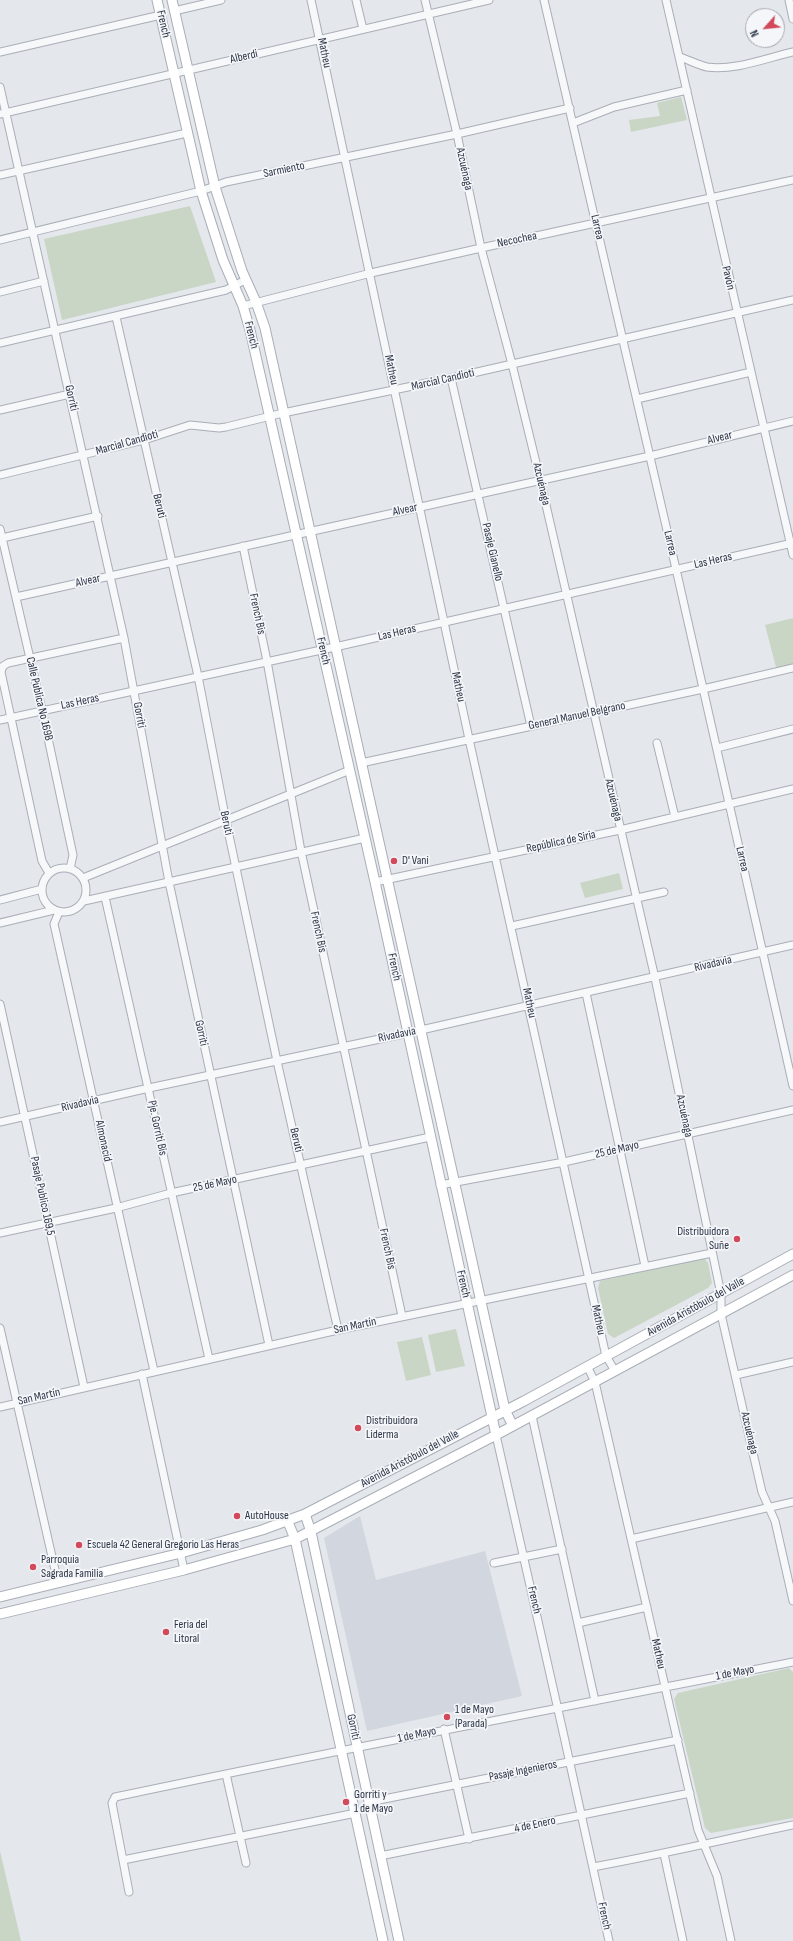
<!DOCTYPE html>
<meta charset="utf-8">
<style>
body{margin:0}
#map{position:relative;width:793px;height:1941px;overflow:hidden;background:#e4e7ec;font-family:"Sofia Sans Condensed",sans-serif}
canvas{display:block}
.north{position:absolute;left:745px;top:8px;width:40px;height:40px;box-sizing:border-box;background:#f4f6f9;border:1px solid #a4a8b1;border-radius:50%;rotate:243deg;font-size:11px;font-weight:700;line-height:16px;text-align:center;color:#2b3445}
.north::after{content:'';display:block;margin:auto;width:14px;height:18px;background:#d1495b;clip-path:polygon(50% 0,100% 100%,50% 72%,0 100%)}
</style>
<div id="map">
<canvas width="793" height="1941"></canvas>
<div class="north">N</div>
</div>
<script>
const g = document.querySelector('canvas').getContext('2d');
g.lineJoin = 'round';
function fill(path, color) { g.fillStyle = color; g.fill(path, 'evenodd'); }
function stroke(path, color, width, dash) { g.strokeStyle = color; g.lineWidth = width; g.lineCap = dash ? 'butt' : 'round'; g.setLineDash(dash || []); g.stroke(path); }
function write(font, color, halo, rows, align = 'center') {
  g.font = font + ' "Sofia Sans Condensed",sans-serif'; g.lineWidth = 3.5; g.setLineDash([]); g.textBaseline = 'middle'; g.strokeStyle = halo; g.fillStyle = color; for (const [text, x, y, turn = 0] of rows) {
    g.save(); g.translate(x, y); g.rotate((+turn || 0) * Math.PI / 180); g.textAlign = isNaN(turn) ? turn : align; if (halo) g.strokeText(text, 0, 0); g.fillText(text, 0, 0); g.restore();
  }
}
fill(new Path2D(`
 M360 1516 376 1580 485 1551 522 1696 367 1731 324 1538Z`), '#d2d6de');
fill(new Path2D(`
 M681 97 687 120 631 132 629 120 660 116 657 103Z
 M190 206 216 282 62 320 44 239Z
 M793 618V668L777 671 765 625Z
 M619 873 623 889 585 898 580 883Z
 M704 1258 708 1263 712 1283 708 1288 614 1338 608 1334 598 1288 600 1281Z
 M456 1329 465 1366 436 1372 428 1335Z
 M422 1337 431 1375 406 1381 397 1342Z
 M789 1668 793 1672V1818L711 1833 705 1828 674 1699 678 1693Z
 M0 1851 21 1941H0Z`), '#c9d6c5');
const street = new Path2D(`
 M311 0 469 739 606 1356 615 1371
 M356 0 363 29
 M425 0 457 134 481 248 512 364 540 479 655 978 721 1294V1314L762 1492 775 1521 793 1601
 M544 0 676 569 793 1086
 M666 0 793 555
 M789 0 793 19
 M174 11 221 0
 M0 52 161 15
 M680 57C689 60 698 65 707 67 734 71 766 58 793 52
 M0 87 124 638 169 882 269 1345
 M0 114 489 0
 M573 123 614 107 687 90
 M0 175 187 133
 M0 240 201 191 226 182 457 134 570 108
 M0 292 44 281
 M243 306 371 273 481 248 793 180
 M116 317 198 676 226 821 277 1061 338 1330
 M0 343 226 290 245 280
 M451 378 531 726
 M637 399 751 372
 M0 410 70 394
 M0 475 144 440 190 425 219 428 226 427 283 413 451 378 793 300
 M0 529 42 710 73 855 70 869
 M2 538 98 516
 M243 546 267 661 301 851 402 1316
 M16 597 650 456 793 421
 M0 720 335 647 793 543
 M657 743 675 817
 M717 748 793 729
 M361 763 703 689 793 668
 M42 890a22 22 0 1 1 44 0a22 22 0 1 1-44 0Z
 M49 873 42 861 1 672 3 666 8 663 124 638
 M83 878 350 770
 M375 882 620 830 793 789
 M105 897 209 1359
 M0 900 42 889
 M84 901 365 838
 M59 912 54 924 154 1371
 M0 923 54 910
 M512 926 664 892
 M586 993 645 1266
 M0 1004 84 1387
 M0 1122 149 1088 408 1033 793 945
 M440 1185 564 1162 793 1110
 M0 1233 116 1208 171 1193 430 1137
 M0 1328 58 1583
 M587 1366 595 1382 698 1830 717 1876 731 1941
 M142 1374 184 1570
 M736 1375 793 1362
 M0 1407 338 1330 712 1253
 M532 1416 595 1701
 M496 1435C535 1604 572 1772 609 1941
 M631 1539 793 1502
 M494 1563 562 1549
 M578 1623 647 1607
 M444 1729 469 1839
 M226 1774 246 1863
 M369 1802 678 1740
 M664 1854 683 1941
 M380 1856 690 1793
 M123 1860 356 1813
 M593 1867C660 1855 726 1839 793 1825
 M129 1892 112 1803 115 1797C340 1749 567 1707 793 1662`);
const secondary = new Path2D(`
 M157 0 201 191 223 260 243 306 250 330 375 882 496 1435
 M172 0 215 187 242 271 256 302 265 328 505 1410 513 1426
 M305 1514 311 1532 399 1941
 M288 1522 295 1539 383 1941
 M0 1597 181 1553 262 1530 305 1514 524 1401 793 1254
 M0 1614 184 1570 295 1539 496 1435 793 1275`);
stroke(street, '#a9aeb7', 9);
stroke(secondary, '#a9aeb7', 11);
stroke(street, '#f7f8fa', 7);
stroke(secondary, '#fff', 9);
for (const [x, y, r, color] of [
 [394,861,4,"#d1495b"],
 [737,1239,4,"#d1495b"],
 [358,1428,4,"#d1495b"],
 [237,1516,4,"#d1495b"],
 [79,1545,4,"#d1495b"],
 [33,1567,4,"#d1495b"],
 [166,1632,4,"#d1495b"],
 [447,1717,4,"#d1495b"],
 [346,1802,4,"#d1495b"]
]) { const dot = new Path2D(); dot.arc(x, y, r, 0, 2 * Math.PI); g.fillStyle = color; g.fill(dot); stroke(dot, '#f4f6f9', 1.5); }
write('12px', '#2b3445', '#f4f6f9', [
 ["French",163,24,77],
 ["Matheu",324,53,78],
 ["Alberdi",244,57,-13],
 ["Azcuénaga",464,169,78],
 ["Sarmiento",284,170,-12],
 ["Larrea",597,227,77],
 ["Necochea",517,240,-12],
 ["Pavón",728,278,77],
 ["French",251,335,76],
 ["Matheu",391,370,78],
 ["Marcial Candioti",443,380,-13],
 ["Gorriti",71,398,77],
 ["Alvear",720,438,-14],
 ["Marcial Candioti",127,443,-16],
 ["Azcuénaga",541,484,77],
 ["Beruti",159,506,77],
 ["Alvear",405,510,-12],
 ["Larrea",670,543,77],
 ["Pasaje Gianello",492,552,77],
 ["Las Heras",713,561,-13],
 ["Alvear",88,581,-13],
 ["French Bis",257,614,78],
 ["Las Heras",397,633,-13],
 ["French",323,651,77],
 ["Matheu",458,687,78],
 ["Calle Publica No 169B",39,699,77],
 ["Las Heras",80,702,-12],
 ["Gorriti",139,715,80],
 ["General Manuel Belgrano",577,716,-12],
 ["Azcuénaga",613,800,77],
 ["Beruti",226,823,78],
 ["República de Siria",561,842,-12],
 ["Larrea",742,859,77],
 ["French Bis",318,932,78],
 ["Rivadavia",713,964,-13],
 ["French",394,967,78],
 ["Matheu",529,1003,78],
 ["Gorriti",201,1033,78],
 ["Rivadavia",397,1035,-12],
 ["Rivadavia",80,1104,-13],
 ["Azcuénaga",684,1116,78],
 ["Pje. Gorriti Bis",157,1128,78],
 ["Beruti",296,1140,77],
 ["Almonacid",103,1141,78],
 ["25 de Mayo",617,1150,-13],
 ["25 de Mayo",215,1184,-12],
 ["Pasaje Publico 169,5",42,1196,78],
 ["French Bis",387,1249,78],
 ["French",463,1284,77],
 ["Avenida Aristóbulo del Valle",696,1307,-29],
 ["Matheu",598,1320,78],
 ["San Martín",355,1326,-12],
 ["San Martín",39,1397,-13],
 ["Azcuénaga",749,1433,77],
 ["Avenida Aristóbulo del Valle",410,1459,-28],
 ["French",534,1600,77],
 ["Matheu",658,1654,77],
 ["1 de Mayo",735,1673,-11],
 ["Gorriti",353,1727,78],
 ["1 de Mayo",417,1735,-12],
 ["Pasaje Ingenieros",523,1771,-11],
 ["4 de Enero",535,1825,-12],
 ["French",604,1916,78]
]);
write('12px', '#2b3445', '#f4f6f9', [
 ["D' Vani",402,861],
 ["Distribuidora",729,1232,"right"],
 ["Suñe",729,1246,"right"],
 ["Distribuidora",366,1421],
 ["Liderma",366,1435],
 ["AutoHouse",245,1516],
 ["Escuela 42 General Gregorio Las Heras",87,1545],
 ["Parroquia",41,1560],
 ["Sagrada Familia",41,1574],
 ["Feria del",174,1625],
 ["Litoral",174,1639],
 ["1 de Mayo",455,1710],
 ["(Parada)",455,1724],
 ["Gorriti y",354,1795],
 ["1 de Mayo",354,1809]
], 'left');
</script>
